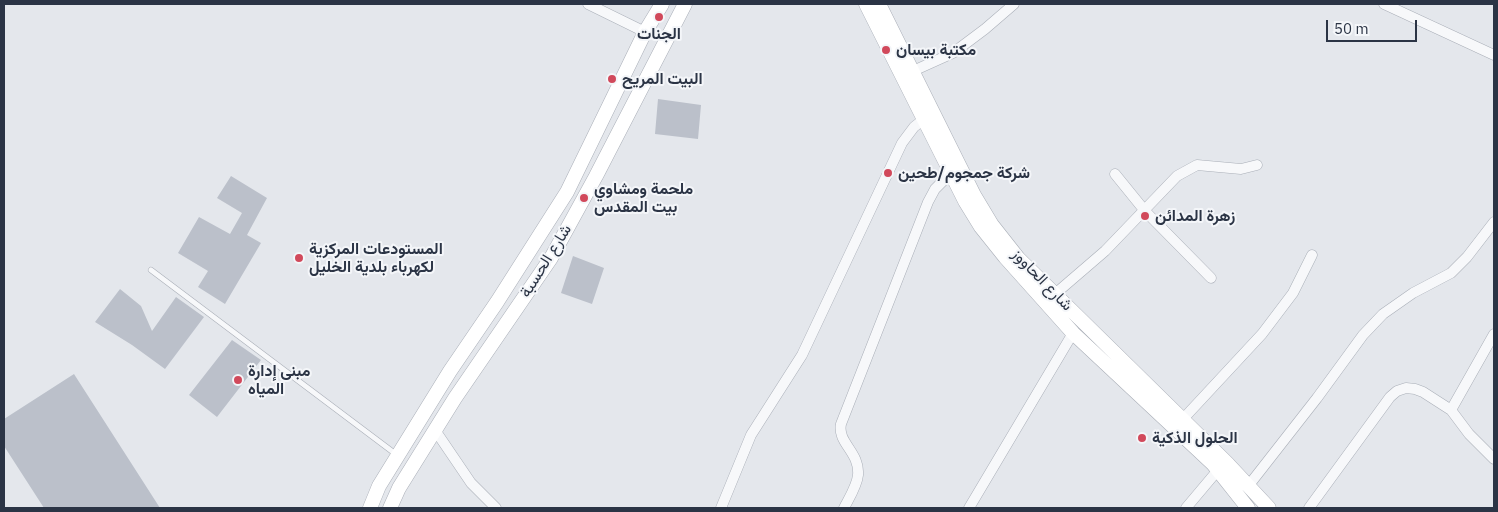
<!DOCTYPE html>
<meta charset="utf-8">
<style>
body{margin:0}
#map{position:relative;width:1498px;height:512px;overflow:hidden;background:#e4e7ec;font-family:"IBM Plex Sans",sans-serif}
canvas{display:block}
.frame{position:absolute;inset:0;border:5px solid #2b3445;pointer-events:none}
.scale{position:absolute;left:1326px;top:20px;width:91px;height:22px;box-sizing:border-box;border:2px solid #2b3445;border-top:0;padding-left:6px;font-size:15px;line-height:18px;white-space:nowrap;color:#2b3445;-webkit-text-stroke:4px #f4f6f9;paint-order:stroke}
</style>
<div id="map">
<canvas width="1498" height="512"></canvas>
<div class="frame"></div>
<div class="scale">50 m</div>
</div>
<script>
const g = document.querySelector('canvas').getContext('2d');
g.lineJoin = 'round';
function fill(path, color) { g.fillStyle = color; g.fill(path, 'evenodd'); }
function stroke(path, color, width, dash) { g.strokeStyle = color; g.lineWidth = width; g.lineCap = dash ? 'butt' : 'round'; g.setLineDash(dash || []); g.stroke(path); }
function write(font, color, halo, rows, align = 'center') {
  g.font = font + ' "IBM Plex Sans",Vazirmatn,sans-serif'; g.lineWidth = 4; g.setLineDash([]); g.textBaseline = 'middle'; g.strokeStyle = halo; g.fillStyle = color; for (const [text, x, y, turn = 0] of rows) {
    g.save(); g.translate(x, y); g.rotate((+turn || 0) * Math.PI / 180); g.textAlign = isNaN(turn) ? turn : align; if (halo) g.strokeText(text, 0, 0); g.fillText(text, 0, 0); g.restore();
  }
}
fill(new Path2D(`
 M658 99 701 105 698 139 655 134Z
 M231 176 267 198 247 235 261 243 225 304 198 287 208 271 178 253 199 217 230 234 242 213 217 198Z
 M573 256 604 268 592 304 561 293Z
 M120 289 141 306 152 331 176 297 204 317 165 369 132 345 95 322Z
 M232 340 261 360 217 417 189 395Z
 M74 374 160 508H44L4 446V419Z`), '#bbc0ca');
const lane = new Path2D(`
 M151 270 397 455`);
const street = new Path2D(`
 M588 4 645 32
 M1384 4 1494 55
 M913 71 953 53 985 29 1014 4
 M1115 174 1145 211 1211 278
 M1055 294 1105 251 1177 176 1197 165 1241 169 1257 165
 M1451 410 1494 334
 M1183 419 1262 334 1293 293 1312 255
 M435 430 471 483 496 508
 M1249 485 1317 398 1363 335 1383 314 1413 293 1451 273 1467 257 1494 222
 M721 508 751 435 802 355 902 143 914 127 924 119
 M844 508C849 498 857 486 858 475 860 452 837 443 841 424L928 202 935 189 951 173
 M969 508 1073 333
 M1186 508 1218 470
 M1309 508 1390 397 1397 391 1406 388 1415 389 1423 392 1451 410 1469 434 1494 459`);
const secondary = new Path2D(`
 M866 4 965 201 981 227 1005 257 1073 333 1213 464 1248 508
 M879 4 974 195 992 225 1018 258 1227 463 1269 508
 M370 508 379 486 450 371 497 302 567 192 645 32 662 4
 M390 508 399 488 455 398 551 258 596 176 685 4`);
stroke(lane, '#a9aeb7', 6);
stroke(street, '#a9aeb7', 11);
stroke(secondary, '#a9aeb7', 15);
stroke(lane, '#f7f8fa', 5);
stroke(street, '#f7f8fa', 10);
stroke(secondary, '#fff', 14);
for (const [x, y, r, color] of [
 [659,17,5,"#d1495b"],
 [886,50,5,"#d1495b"],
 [612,79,5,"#d1495b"],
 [888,173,5,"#d1495b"],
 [584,198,5,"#d1495b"],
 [1145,216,5,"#d1495b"],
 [299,258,5,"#d1495b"],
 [238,380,5,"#d1495b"],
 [1142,438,5,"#d1495b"]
]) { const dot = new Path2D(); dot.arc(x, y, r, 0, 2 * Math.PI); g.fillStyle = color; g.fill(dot); stroke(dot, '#f4f6f9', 2); }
write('bold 16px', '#2b3445', '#f4f6f9', [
 ["الجنات",659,34,"center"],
 ["مكتبة بيسان",896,50],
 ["البيت المريح",622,79],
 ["شركة جمجوم/طحين",898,173],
 ["ملحمة ومشاوي",594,189],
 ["بيت المقدس",594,207],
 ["زهرة المدائن",1155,216],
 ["المستودعات المركزية",309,249],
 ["لكهرباء بلدية الخليل",309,267],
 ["مبنى إدارة",248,371],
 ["المياه",248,389],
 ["الحلول الذكية",1152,438]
], 'left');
write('16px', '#2b3445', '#f4f6f9', [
 ["شارع الحسبة",546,261,-58],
 ["شارع الحاووز",1042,280,46]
]);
</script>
